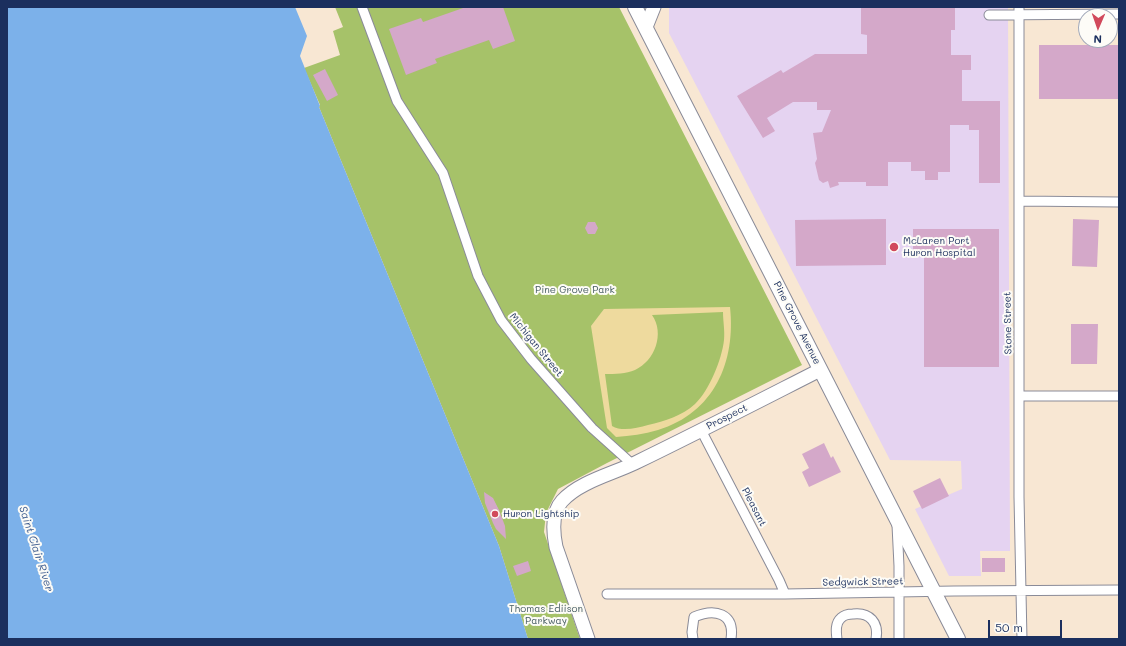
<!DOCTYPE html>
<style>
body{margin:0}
#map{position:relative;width:1126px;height:646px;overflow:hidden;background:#f8e7d3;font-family:Mali,sans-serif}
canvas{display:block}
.frame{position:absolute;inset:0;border:8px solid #1b2f5e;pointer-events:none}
.north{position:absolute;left:1078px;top:8px;width:40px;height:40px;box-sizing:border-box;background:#fdfcf7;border:1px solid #a3aaba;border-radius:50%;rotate:182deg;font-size:11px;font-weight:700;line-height:16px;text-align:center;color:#1b2f5e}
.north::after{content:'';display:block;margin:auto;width:14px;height:18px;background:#d1495b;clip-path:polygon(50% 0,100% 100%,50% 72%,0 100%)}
.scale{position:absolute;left:988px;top:620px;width:74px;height:18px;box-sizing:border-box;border:2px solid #1b2f5e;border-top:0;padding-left:5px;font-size:12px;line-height:14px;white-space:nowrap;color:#1b2f5e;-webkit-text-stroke:3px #fdfcf7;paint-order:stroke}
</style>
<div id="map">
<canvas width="1126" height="646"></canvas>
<div class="frame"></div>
<div class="north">N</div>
<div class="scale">50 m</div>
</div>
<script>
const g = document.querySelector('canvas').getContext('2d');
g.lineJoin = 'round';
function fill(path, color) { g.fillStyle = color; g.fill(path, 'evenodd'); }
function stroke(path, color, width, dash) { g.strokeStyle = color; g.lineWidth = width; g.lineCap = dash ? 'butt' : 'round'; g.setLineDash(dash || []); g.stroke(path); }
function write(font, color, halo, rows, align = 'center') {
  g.font = font + ' Mali,sans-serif'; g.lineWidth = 4; g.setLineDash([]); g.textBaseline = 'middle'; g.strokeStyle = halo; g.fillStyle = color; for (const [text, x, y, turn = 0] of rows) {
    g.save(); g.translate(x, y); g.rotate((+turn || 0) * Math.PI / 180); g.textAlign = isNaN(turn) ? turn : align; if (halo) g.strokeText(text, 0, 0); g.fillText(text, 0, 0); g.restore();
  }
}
fill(new Path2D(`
 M669 7H1008L1010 551H980L981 576H949L915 509 962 489 961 461 890 460 669 33Z`), '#e5d3f1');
fill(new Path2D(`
 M335 7H619L802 365 607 463 558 489 546 513 544 532 580 639H528L499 546 319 107 320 105 304 68 340 55 333 31 343 27Z`), '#a6c269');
fill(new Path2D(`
 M730 307C736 362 714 413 658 430 644 434 630 436 616 437L607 428 591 326 604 309ZM723 312C723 321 725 331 724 340 722 359 709 391 695 404 682 416 665 421 648 425 637 428 622 432 612 426L605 374C615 374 626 374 635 370 655 361 665 333 652 315Z`), '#eeda9e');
fill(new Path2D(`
 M7 7H295L307 36 300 56 320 106 319 107 499 546 528 639H7Z`), '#7cb1ea');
fill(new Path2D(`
 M466 7H503L515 41 493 49 489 40 435 59 437 63 406 75 389 29 421 18 423 22Z
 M861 7H955V30H951V55H971V70H962V101H1000V183H979V130H969V125H950V172H938V180H925V171H911V162H888V186H866V182H838L839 185 830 188 828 181 823 183 819 180 815 163 817 159 813 133 822 132 831 110H817V102H793L767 118 775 131 763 138 737 96 781 70 783 73 815 54H867V35L861 34Z
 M1039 45H1119V99H1039Z
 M325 69 338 95 327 101 313 75Z
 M886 219V265L796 266 795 220Z
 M1073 219 1099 220 1097 267 1072 266Z
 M588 222H595L598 228 595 234H588L585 228Z
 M913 229H999V367H924V255H913Z
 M1071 324H1098L1097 364H1071Z
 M824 443 831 458 833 456 841 472 809 487 802 472 809 468 802 454Z
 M940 478 949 496 922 509 913 491Z
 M484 492 493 498 499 510 505 526 506 539 496 529 493 523 485 503Z
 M982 558H1005V572H982Z
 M528 561 531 571 517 576 513 566Z`), '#d4a8c9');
const street = new Path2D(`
 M362 7 397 101 443 173 478 276 501 320 531 359 592 428 632 464
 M1019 7V497L1022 639
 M989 15 1119 14
 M1019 201 1119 202
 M1020 396H1119
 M701 430 779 580 785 594
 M897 525 899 566V639
 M607 594H785L954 591 1119 590
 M693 639 692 632 694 617C715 608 735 613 731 639
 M837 639C836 632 835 623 841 618 844 615 850 614 853 614 870 612 879 623 876 639`);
const secondary = new Path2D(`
 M646 27 654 7
 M588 639 556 547C553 532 551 513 562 501 579 482 612 474 635 463 697 433 759 401 820 370`);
const primary = new Path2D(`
 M635 7 958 639`);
stroke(street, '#8a8b98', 11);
stroke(secondary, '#8a8b98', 15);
stroke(primary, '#8a8b98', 16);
stroke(street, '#fff', 9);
stroke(secondary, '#fff', 13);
stroke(primary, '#fff', 14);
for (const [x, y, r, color] of [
 [894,247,5,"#d1495b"],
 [495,514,4,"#d1495b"]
]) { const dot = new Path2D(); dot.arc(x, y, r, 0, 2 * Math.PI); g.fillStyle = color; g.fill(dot); stroke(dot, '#fdfcf7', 1.5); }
write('10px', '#1b2f5e', '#fdfcf7', [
 ["McLaren Port",903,241],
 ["Huron Hospital",903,253],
 ["Huron Lightship",503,514]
], 'left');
write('10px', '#455b61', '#fdfcf7', [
 ["Pine Grove Park",575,290],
 ["Thomas Ediison",546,609],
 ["Parkway",546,621]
]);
write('10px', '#1b2f5e', '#fdfcf7', [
 ["Pine Grove Avenue",797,323,63],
 ["Stone Street",1008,323,-91],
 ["Michigan Street",536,345,51],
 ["Prospect",727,417,-27],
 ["Pleasant",754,507,63],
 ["Sedgwick Street",863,582,-1]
]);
write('italic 11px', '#3d5c8f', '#fdfcf7', [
 ["Saint Clair River",36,549,72]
]);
</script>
